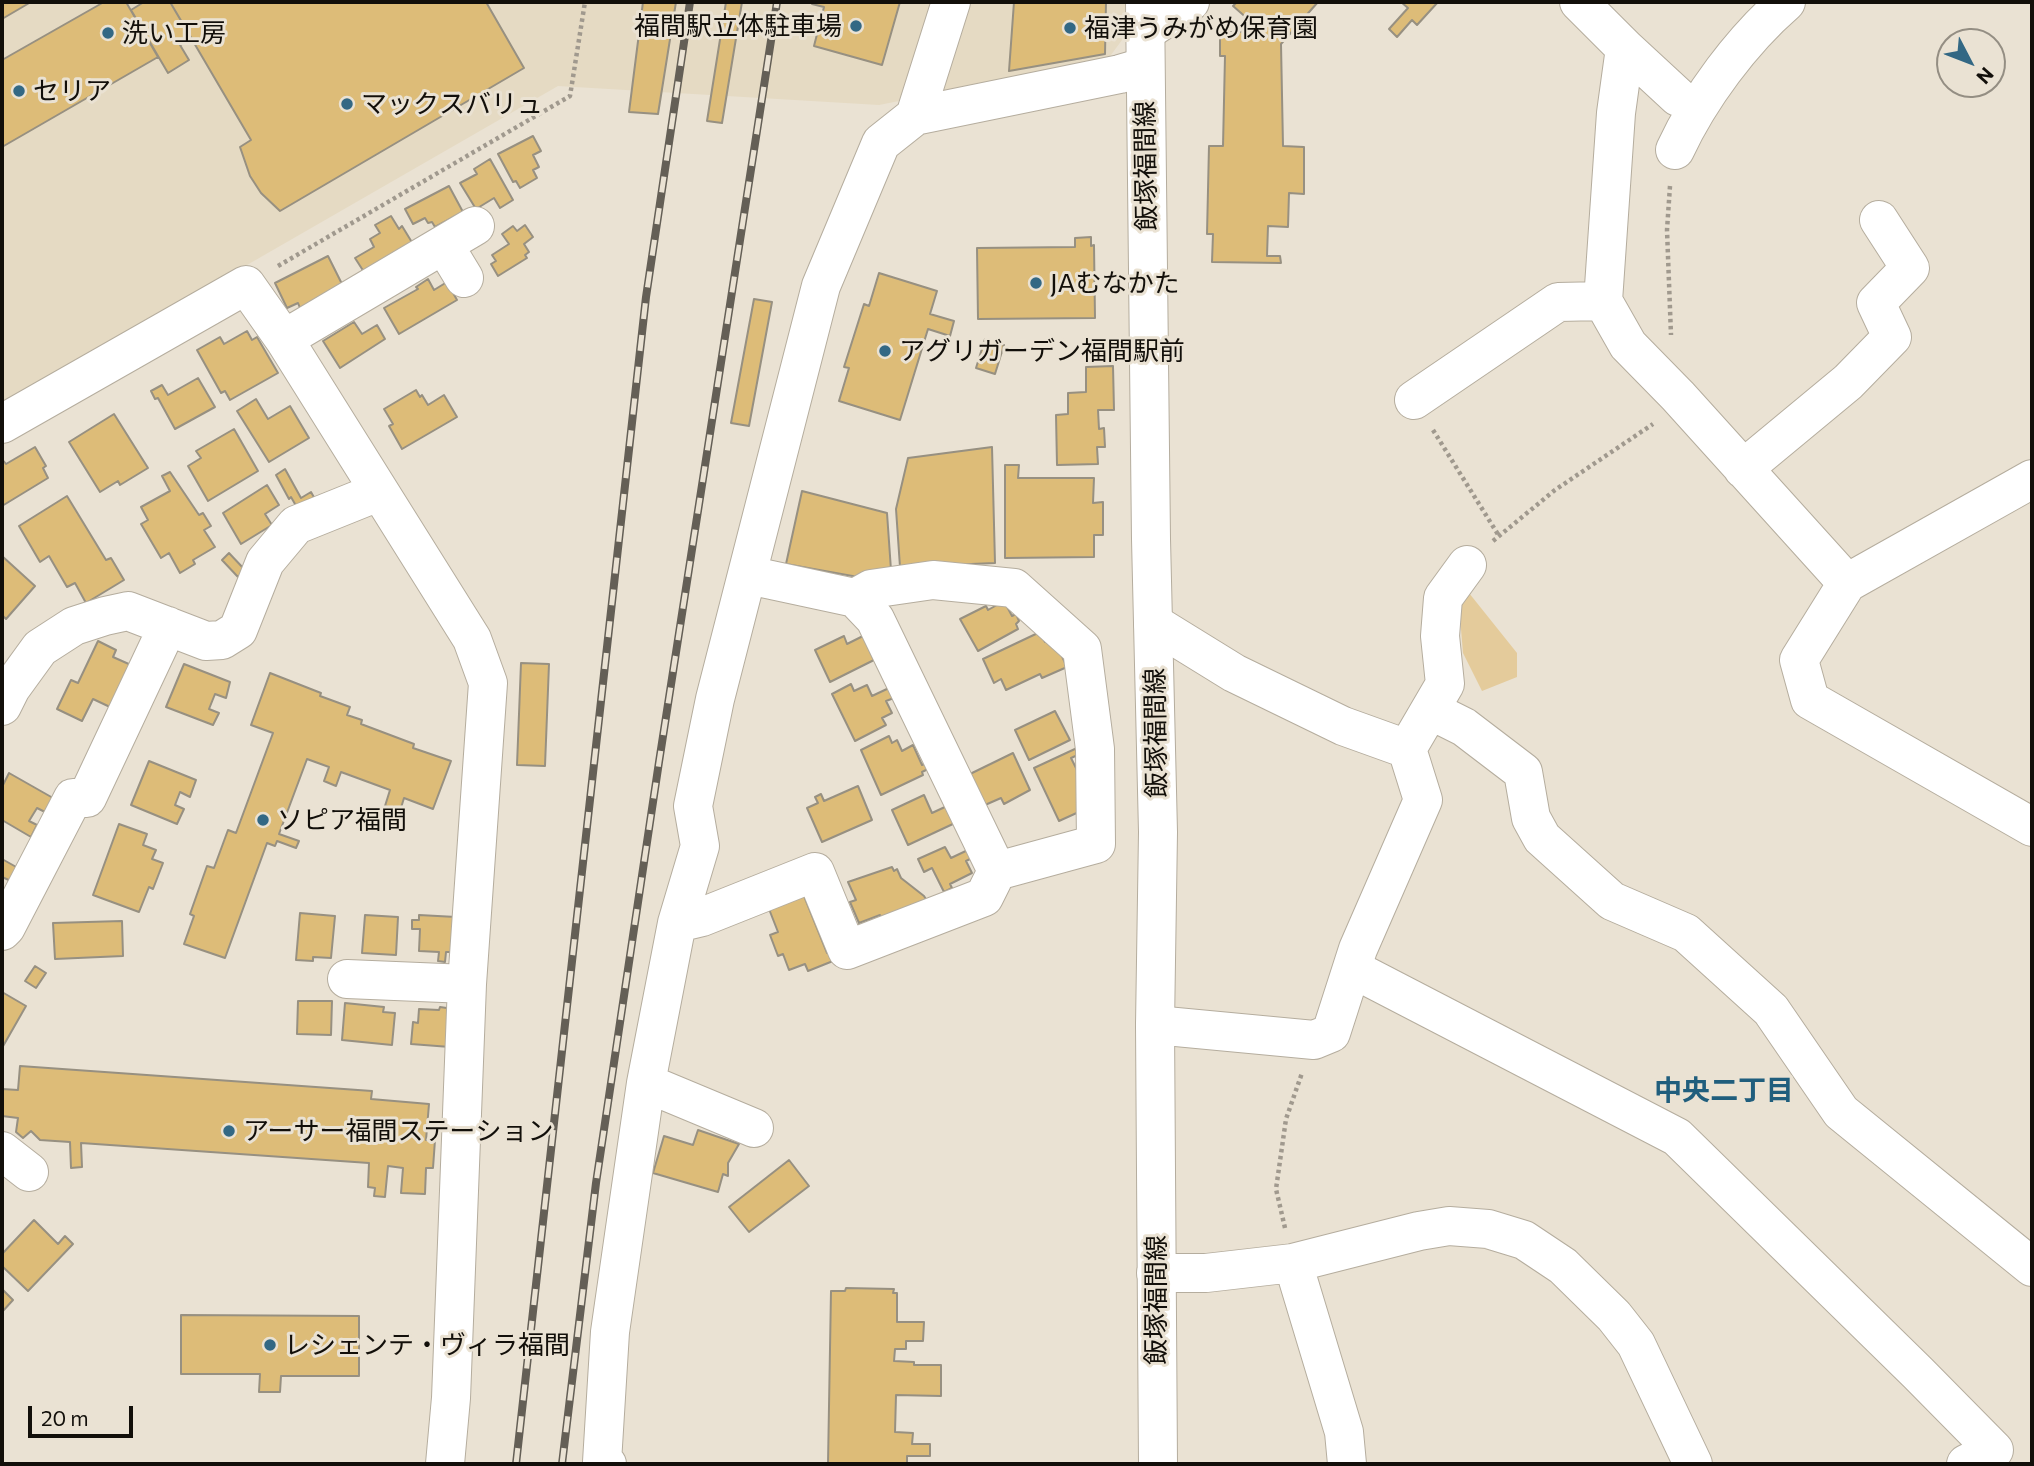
<!DOCTYPE html>
<meta charset="utf-8">
<style>
body{margin:0}
#map{position:relative;width:2034px;height:1466px;overflow:hidden;background:#eae2d3;font-family:Commissioner,sans-serif}
canvas{display:block}
.frame{position:absolute;inset:0;border:4px solid #120f0a;pointer-events:none}
.north{position:absolute;left:1936px;top:28px;width:70px;height:70px;box-sizing:border-box;background:#eae2d3;border:2px solid #948e83;border-radius:50%;rotate:132deg;font-size:19px;font-weight:700;line-height:28px;text-align:center;color:#120f0a}
.north::after{content:'';display:block;margin:auto;width:24px;height:32px;background:#336884;clip-path:polygon(50% 0,100% 100%,50% 72%,0 100%)}
.scale{position:absolute;left:28px;top:1406px;width:105px;height:32px;box-sizing:border-box;border:4px solid #120f0a;border-top:0;padding-left:9px;font-size:21px;line-height:24px;white-space:nowrap;color:#120f0a;-webkit-text-stroke:5px #eae2d3;paint-order:stroke}
</style>
<div id="map">
<canvas width="2034" height="1466"></canvas>
<div class="frame"></div>
<div class="north">N</div>
<div class="scale">20 m</div>
</div>
<script>
const g = document.querySelector('canvas').getContext('2d');
g.lineJoin = 'round';
function fill(path, color) { g.fillStyle = color; g.fill(path, 'evenodd'); }
function stroke(path, color, width, dash) { g.strokeStyle = color; g.lineWidth = width; g.lineCap = dash ? 'butt' : 'round'; g.setLineDash(dash || []); g.stroke(path); }
function write(font, color, halo, rows, align = 'center') {
  g.font = font + ' Commissioner,"Noto Sans JP",sans-serif'; g.lineWidth = 6; g.setLineDash([]); g.textBaseline = 'middle'; g.strokeStyle = halo; g.fillStyle = color; for (const [text, x, y, turn = 0] of rows) {
    g.save(); g.translate(x, y); g.rotate((+turn || 0) * Math.PI / 180); g.textAlign = isNaN(turn) ? turn : align; if (halo) g.strokeText(text, 0, 0); g.fillText(text, 0, 0); g.restore();
  }
}
fill(new Path2D(`
 M2 2H1150L1108 59 879 105 558 86 2 406Z`), '#e5dac3');
fill(new Path2D(`
 M1469 593 1517 653V677L1482 691 1463 653 1459 605Z`), '#e4cb9b');
const building = new Path2D(`
 M2 2H31L2 19Z
 M104 2H126L158 57 2 147V60Z
 M144 2H170L192 39 180 45 189 60 168 73 131 10Z
 M170 2H486L524 68 280 211 261 193 250 176 240 147 251 140Z
 M643 2H676L658 114 629 112Z
 M726 2H742L722 123 707 121Z
 M813 2H900L882 65 814 46 824 7 812 4Z
 M1014 2H1106L1105 54 1009 71Z
 M1237 2H1318L1281 44 1283 146 1304 147V194L1289 193 1288 227 1268 226 1267 256H1280L1281 263 1212 262 1213 234H1207L1209 146H1223L1225 56H1220V32H1241L1249 20 1233 6Z
 M1401 2H1438L1417 25 1412 20 1397 37 1389 29 1408 8Z
 M533 136 541 151 533 155 539 167 533 170 537 178 520 188 516 181 513 182 498 154Z
 M490 159 513 200 500 208 494 198 476 209 460 183 477 174 474 169Z
 M449 186 463 212 435 227 432 222 428 223 425 218 413 224 405 209Z
 M391 216 399 229 402 226 413 244 364 272 355 258 374 247 370 239 380 233 375 225Z
 M525 225 533 237 524 244 529 252 525 255 527 258 498 276 491 264 496 261 492 255 509 244 502 234 513 226 517 231Z
 M1091 237V246L1094 245 1095 318 978 319 977 248 1075 247V238Z
 M328 256 343 286 300 308 298 303 287 308 275 283Z
 M879 273 937 291 930 314 954 321 950 336 928 329 900 420 839 401 849 368 844 367 864 304 869 306Z
 M428 279 434 290 447 282 457 300 399 334 384 308 418 289 416 287Z
 M754 299 772 302 749 426 731 423Z
 M354 322 362 334 377 325 385 339 340 368 323 341Z
 M247 331 252 340 257 337 278 373 230 400 225 391 221 393 197 350 220 337 224 344Z
 M985 339 1004 345 995 374 976 368Z
 M1113 366 1114 410H1098L1099 429 1104 428 1105 447H1097L1098 464 1057 465 1056 415 1068 414V393L1086 392V367Z
 M198 378 215 407 175 429 158 398 155 399 151 391 162 385 168 395Z
 M416 390 420 397 422 395 428 405 444 395 457 417 402 449 389 426 393 424 384 409Z
 M256 399 268 419 290 406 309 438 269 462 237 411Z
 M114 414 148 468 120 485 118 481 100 492 69 442Z
 M234 429 258 471 208 501 188 466 201 458 196 451Z
 M35 447 46 466 43 468 48 478 2 506V459L6 464Z
 M992 447 995 563 900 567 896 509 908 458Z
 M1005 465H1019L1018 478H1094L1093 503 1103 502V535H1094V557L1005 558Z
 M285 469 301 498 311 492 316 501 299 511 291 497 289 499 276 475Z
 M170 472 199 515 203 513 211 526 204 530 215 547 193 560 195 564 180 573 169 553 161 558 141 524 148 520 141 507 170 491 162 476Z
 M267 485 279 505 265 514 272 525 241 544 223 513Z
 M802 491 887 513 891 570 858 577 786 564Z
 M67 496 106 560 111 558 124 580 86 603 75 583 67 587 49 556 40 562 19 526Z
 M229 553 245 570 238 577 222 560Z
 M2 556 35 586 6 619 2 615Z
 M1004 601 1012 616 1016 614 1019 621 1016 624 1018 629 978 651 960 619 986 606 988 610Z
 M1040 632 1045 642 1051 640 1058 648 1067 667 1042 678 1040 674 1006 690 1001 679 994 683 983 659Z
 M844 636 847 644 863 636 874 660 830 682 815 650Z
 M98 641 116 650 113 657 131 665 110 707 93 699 82 721 57 709 71 680 78 683Z
 M521 663 549 664 545 766 517 765Z
 M184 664 230 682 226 698 215 694 209 709 219 713 213 725 166 707Z
 M270 673 321 693 320 696 350 707 347 715 362 720 361 724 414 744 413 748 451 761 433 809 404 798 400 811 385 806 390 790 341 772 336 786 324 781 329 767 307 759 279 834 299 841 296 848 277 841 275 846 267 843 225 958 184 944 194 916 190 914 207 866 214 868 228 830 236 833 273 733 251 725Z
 M851 684 854 691 867 685 872 696 889 688 894 698 886 701 892 713 882 718 886 725 855 741 832 694Z
 M1055 711 1070 740 1029 760 1015 730Z
 M889 736 892 743 897 740 902 751 913 745 922 765 927 763 930 768 922 772 923 775 881 795 861 750Z
 M1077 748 1080 754 1071 758 1080 776 1081 811 1059 821 1034 768Z
 M1013 753 1030 790 1004 804 1001 798 985 805 970 774Z
 M149 761 196 780 190 797 180 792 175 805 184 809 177 824 131 805Z
 M9 773 53 798 45 812 37 808 29 821 37 825 31 837 2 820V787Z
 M858 786 872 820 822 842 807 808 818 803 815 797 821 794 824 801Z
 M924 795 932 813 947 806 955 823 908 845 892 810Z
 M119 824 147 834 143 845 156 850 152 859 163 863 153 889 149 887 139 912 93 895Z
 M945 847 951 858 970 849 974 857 966 861 972 873 950 884 952 888 944 892 932 868 924 872 918 859Z
 M2 859 18 868 11 881 2 877Z
 M892 867 894 871 897 869 901 878 924 896 927 901 882 920 880 915 859 923 850 902 856 900 848 882Z
 M804 896 827 953 830 952 833 961 808 971 805 964 789 970 783 954 778 956 770 935 778 932 769 909Z
 M300 913 335 916 331 958 313 957V961L296 960Z
 M365 915 398 917 396 955 362 953Z
 M419 915 456 917 454 952H446L445 962 438 961 439 952 419 951 420 929H412V920H419Z
 M122 921 123 956 55 959 53 923Z
 M35 966 46 973 36 988 25 981Z
 M2 992 26 1006 2 1048Z
 M298 1001H332L331 1035 297 1034Z
 M345 1003 384 1007 383 1012 395 1013 392 1045 342 1040Z
 M440 1007 453 1009 450 1047 411 1044 413 1022 418 1023 419 1009 439 1010Z
 M20 1066 372 1091 371 1099 429 1104 426 1140H435L433 1168H426L425 1194 401 1193 403 1168 388 1166 385 1197 374 1196 375 1188 368 1187 369 1163 81 1143 82 1167 71 1168 70 1142 40 1140 31 1131 23 1138 16 1132 18 1118 2 1116V1089L18 1090Z
 M698 1130 739 1144 728 1163V1176L723 1174 718 1192 653 1173 664 1136 693 1145Z
 M789 1160 809 1186 749 1232 729 1207Z
 M34 1220 58 1244 65 1236 73 1244 28 1291 2 1266V1254Z
 M846 1288 894 1289 893 1293H897V1322H924L923 1341H906V1349H895L894 1361 914 1362V1365H941V1396L896 1395 895 1432 913 1433 912 1444H930V1456H907V1464H828L831 1291H845Z
 M2 1289 13 1300 2 1312Z
 M181 1315 359 1316V1376H281L280 1392H259L260 1374H181Z`);
fill(building, '#ddbc78');
stroke(building, '#979081', 2);
const minor = new Path2D(`
 M1579 2 1625 48 1616 113 1603 301 1628 345 1678 396 1847 583
 M1145 32 1190 2
 M1625 48 1678 97
 M915 116 951 2
 M1675 150C1699 98 1742 40 1786 2
 M444 245 464 278
 M284 339 475 226
 M1414 400 1558 302 1603 301
 M2 424 246 285 284 339 472 639 488 683 467 984 451 1398 445 1464
 M1743 469 1848 382 1892 337 1876 303 1910 268 1879 220
 M2032 479 1847 583 1799 660 1810 700 2032 827
 M748 575 855 598 871 589 933 580 1014 588 1082 649 1095 749 1096 844 997 871 875 619 855 598
 M1153 623 1234 673 1343 726 1407 749 1445 684 1440 636 1443 598 1467 565
 M2 706 11 688 40 648 74 626 105 616 128 611 206 641 222 640 238 630 265 562 296 525 378 492
 M1430 710 1464 727 1523 772 1531 818 1542 838 1612 901 1686 933 1771 1010 1841 1112 2032 1267
 M677 923 702 917 815 872 847 950 984 897 997 871
 M2 931 6 927 73 798H87L168 626
 M1353 969 1677 1137 1918 1373 1994 1450 1966 1464
 M347 979 467 984
 M1155 1025 1314 1040 1331 1033 1358 949 1423 800 1407 749
 M646 1083 754 1128
 M2 1151 29 1172
 M1293 1263 1344 1432 1347 1464
 M1156 1273H1206L1293 1263 1419 1231 1449 1226 1488 1229 1524 1240 1563 1266 1614 1316 1636 1344 1693 1464
 M607 1464 602 1462 610 1332 646 1083 677 923 700 846 693 806 715 699 821 286 881 143 915 116 1120 74 1144 67`);
const major = new Path2D(`
 M1145 2 1151 539 1158 832 1155 1025 1158 1464`);
stroke(minor, '#b5ad9e', 40);
stroke(major, '#b5ad9e', 40);
stroke(new Path2D(`
 M1670 186 1667 230 1671 335
 M278 266 570 96 585 2
 M1433 430 1499 536
 M1493 541 1555 490 1653 424
 M1285 1228 1276 1189 1286 1119 1302 1073`), '#a0998e', 4.5, [3.5, 3.5]);
stroke(minor, '#fff', 38);
stroke(major, '#fff', 38);
const rail = new Path2D(`
 M516 1464 646 297 690 2
 M562 1464 596 1183 659 762 777 2`);
stroke(rail, '#645f56', 8);
stroke(rail, '#eae2d3', 5, [16]);
for (const [x, y, r, color] of [
 [856,26,7,"#336884"],
 [1070,28,7,"#336884"],
 [108,33,7,"#336884"],
 [19,91,7,"#336884"],
 [347,104,7,"#336884"],
 [1036,283,7,"#336884"],
 [885,351,7,"#336884"],
 [263,820,7,"#336884"],
 [229,1131,7,"#336884"],
 [270,1345,7,"#336884"]
]) { const dot = new Path2D(); dot.arc(x, y, r, 0, 2 * Math.PI); g.fillStyle = color; g.fill(dot); stroke(dot, '#eae2d3', 2.5); }
write('26px', '#120f0a', '#eae2d3', [
 ["福間駅立体駐車場",842,26,"right"],
 ["福津うみがめ保育園",1084,28],
 ["洗い工房",122,33],
 ["セリア",33,91],
 ["マックスバリュ",361,104],
 ["JAむなかた",1050,283],
 ["アグリガーデン福間駅前",899,351],
 ["ソピア福間",277,820],
 ["アーサー福間ステーション",243,1131],
 ["レシェンテ・ヴィラ福間",284,1345]
], 'left');
write('26px', '#120f0a', '#eae2d3', [
 ["飯塚福間線",1146,166,-91],
 ["飯塚福間線",1156,733,-91],
 ["飯塚福間線",1156,1300,-90]
]);
write('bold 28px', '#205e7d', '#eae2d3', [
 ["中央二丁目",1724,1091]
]);
</script>
